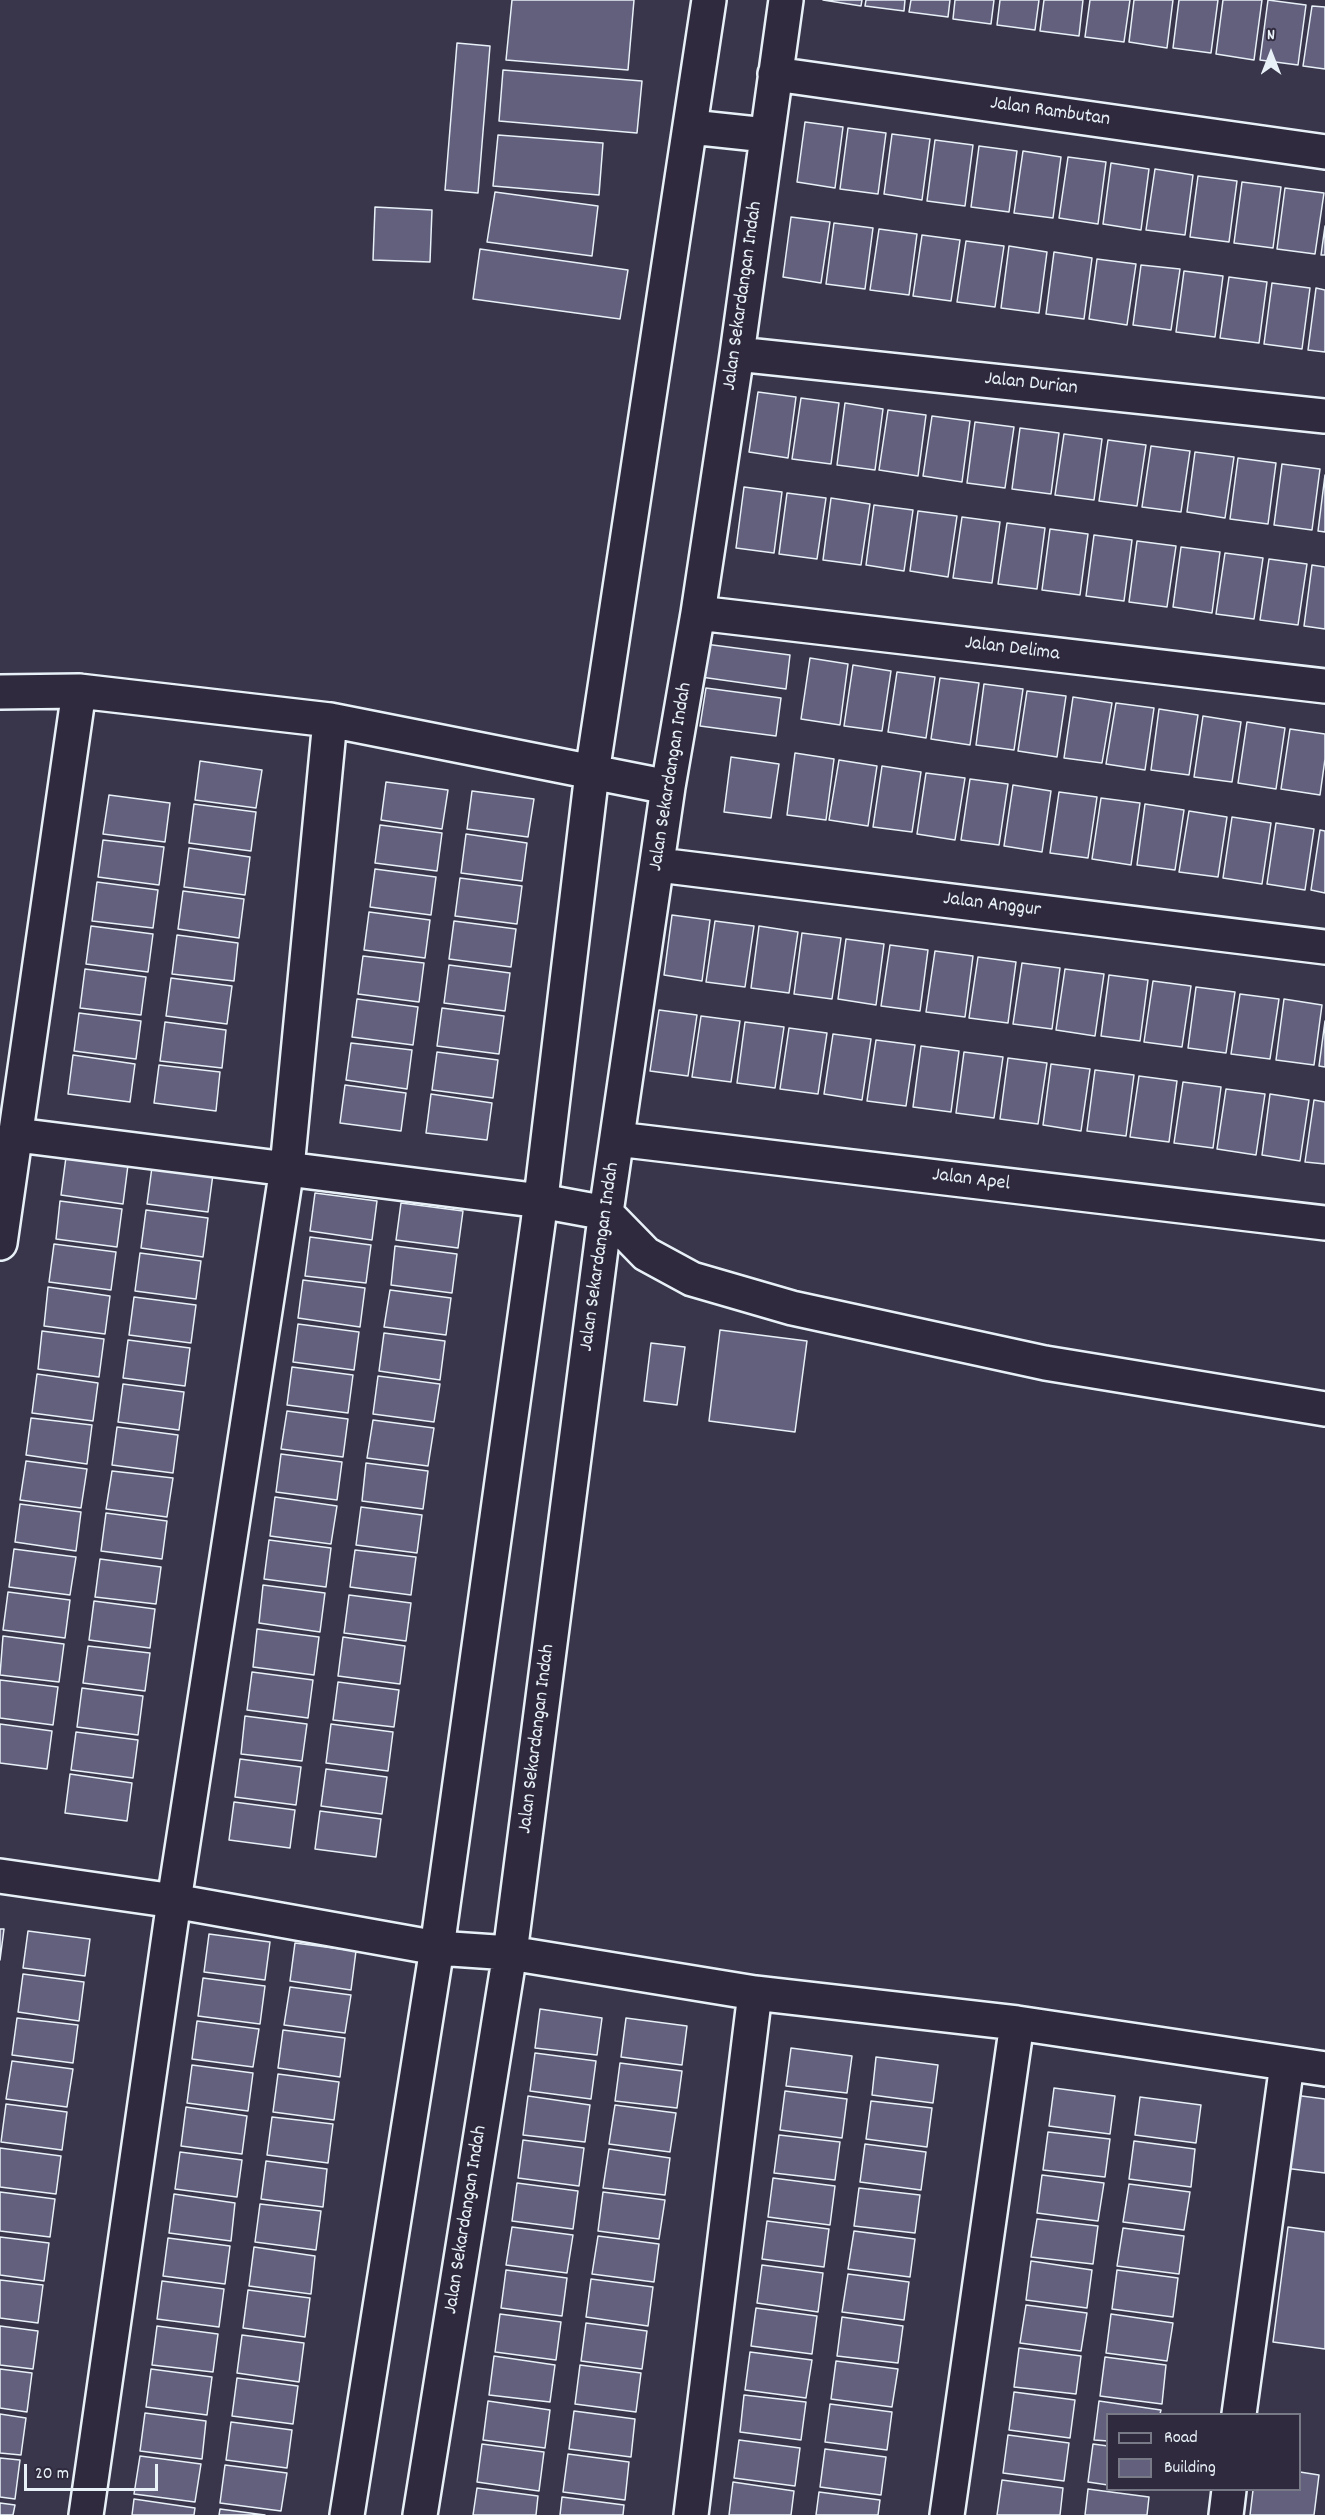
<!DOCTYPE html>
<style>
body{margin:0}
#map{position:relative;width:1325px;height:2515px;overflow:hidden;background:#39354a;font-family:Dekko,sans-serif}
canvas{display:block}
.legend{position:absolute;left:1106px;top:2413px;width:195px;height:78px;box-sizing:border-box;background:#2f2a3d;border:2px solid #797a88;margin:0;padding:8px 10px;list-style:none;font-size:18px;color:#e8f1f8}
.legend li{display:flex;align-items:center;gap:12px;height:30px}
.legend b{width:30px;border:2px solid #797a88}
.north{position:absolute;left:1241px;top:24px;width:60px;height:60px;-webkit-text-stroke:4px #2f2a3d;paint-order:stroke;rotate:0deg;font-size:16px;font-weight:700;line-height:24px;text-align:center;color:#e8f1f8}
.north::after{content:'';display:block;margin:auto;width:21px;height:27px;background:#e8f1f8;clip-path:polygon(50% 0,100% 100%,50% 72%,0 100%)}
.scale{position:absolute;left:24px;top:2464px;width:134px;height:27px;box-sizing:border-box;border:3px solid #e8f1f8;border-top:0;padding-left:8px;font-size:18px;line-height:21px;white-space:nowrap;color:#e8f1f8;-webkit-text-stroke:4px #2f2a3d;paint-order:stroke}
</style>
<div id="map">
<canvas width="1325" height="2515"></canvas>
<ul class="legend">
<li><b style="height:8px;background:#2f2a3d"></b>Road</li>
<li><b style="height:16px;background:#63607e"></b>Building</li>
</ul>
<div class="north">N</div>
<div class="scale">20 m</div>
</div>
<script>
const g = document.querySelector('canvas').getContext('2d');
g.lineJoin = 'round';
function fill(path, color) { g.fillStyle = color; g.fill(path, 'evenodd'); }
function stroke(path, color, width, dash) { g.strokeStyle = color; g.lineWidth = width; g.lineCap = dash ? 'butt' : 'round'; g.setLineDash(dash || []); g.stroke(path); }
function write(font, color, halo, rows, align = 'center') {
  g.font = font + ' Dekko,sans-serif'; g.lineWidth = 4.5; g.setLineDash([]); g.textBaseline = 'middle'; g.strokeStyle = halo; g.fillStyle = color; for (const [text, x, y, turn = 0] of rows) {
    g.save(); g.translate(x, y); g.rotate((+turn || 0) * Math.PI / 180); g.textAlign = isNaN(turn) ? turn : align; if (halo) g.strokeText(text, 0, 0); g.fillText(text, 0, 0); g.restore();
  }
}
const building = new Path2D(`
 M512 0H634L628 70 506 60Z
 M823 0H862L861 6Z
 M866 0H905L904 11 865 6Z
 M911 0H950L948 17 909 12Z
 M955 0H994L991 24 953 19Z
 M1000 0H1039L1035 30 997 25Z
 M1044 0H1083L1079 36 1040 31Z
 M1090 0H1130L1124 42 1085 37Z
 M1134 0H1173L1167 48 1129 42Z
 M1179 0H1218L1211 53 1173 48Z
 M1223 0H1262L1254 60 1216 54Z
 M1268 0 1306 5 1298 65 1260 60Z
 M1312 6 1325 7V69L1303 66Z
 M457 43 490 46 478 193 445 190Z
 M503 70 642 81 637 133 499 121Z
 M805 122 843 127 835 188 797 182Z
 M848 128 886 133 878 194 840 189Z
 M892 134 930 139 922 200 884 194Z
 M498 135 603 143 599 195 493 186Z
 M935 140 973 145 965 206 927 201Z
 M979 146 1017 151 1009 212 971 207Z
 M1023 151 1061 157 1053 218 1014 213Z
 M1068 157 1106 162 1098 224 1059 218Z
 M1111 163 1149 169 1141 230 1103 224Z
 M1155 169 1193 175 1185 235 1146 230Z
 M1198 176 1237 181 1229 242 1190 237Z
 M1242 182 1281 187 1273 248 1234 243Z
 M1285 188 1324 193 1315 254 1277 249Z
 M495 192 598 206 592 256 487 242Z
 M375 207 432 210 430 262 373 260Z
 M791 217 830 222 821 283 783 277Z
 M834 223 873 228 865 289 826 284Z
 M1325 226V255H1321Z
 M879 229 917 234 909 295 870 290Z
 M922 235 960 240 951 301 913 296Z
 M966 241 1004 246 995 307 957 302Z
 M1009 246 1047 252 1039 313 1001 308Z
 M480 249 628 270 620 319 473 299Z
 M1054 252 1092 258 1084 319 1046 314Z
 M1097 259 1136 264 1127 325 1089 319Z
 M1141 265 1180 269 1171 330 1133 325Z
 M1184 271 1223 276 1215 337 1176 332Z
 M1229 277 1267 282 1259 343 1220 338Z
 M1272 283 1310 288 1302 349 1264 344Z
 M1316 288 1325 290V352L1308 350Z
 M758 392 796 397 788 458 749 452Z
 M801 398 839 403 831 464 792 459Z
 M845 403 883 409 875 470 837 465Z
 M888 410 926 415 918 476 879 470Z
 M932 416 970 421 962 482 923 476Z
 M975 422 1014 427 1005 488 967 483Z
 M1020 428 1059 433 1051 494 1012 489Z
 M1064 434 1102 439 1094 500 1055 495Z
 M1108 440 1146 445 1137 506 1099 501Z
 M1151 446 1190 451 1181 512 1142 507Z
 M1195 452 1234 457 1225 518 1187 512Z
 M1238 458 1276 463 1268 524 1230 519Z
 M1282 464 1320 469 1312 530 1274 525Z
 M1325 475V532L1318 531Z
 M744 487 782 492 774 553 736 548Z
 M787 493 826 498 817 559 779 554Z
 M831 498 870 504 861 565 823 560Z
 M874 505 913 510 904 571 866 565Z
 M918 511 957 516 948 577 910 571Z
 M962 517 1000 522 992 583 953 578Z
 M1007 523 1045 528 1037 589 998 584Z
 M1050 529 1088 534 1080 595 1042 590Z
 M1094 535 1132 540 1124 601 1086 596Z
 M1137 541 1176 546 1167 607 1129 602Z
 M1181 547 1220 552 1212 613 1173 607Z
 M1225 553 1263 558 1254 619 1216 614Z
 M1269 559 1307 564 1298 625 1260 620Z
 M1312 565 1325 567V629L1304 626Z
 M705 644 790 655 786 689 701 677Z
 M810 658 848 664 840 725 801 719Z
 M853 665 891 671 882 731 844 726Z
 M897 672 935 677 926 738 888 732Z
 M940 678 979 683 970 745 931 739Z
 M984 684 1023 689 1014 750 976 745Z
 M706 688 781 698 776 736 700 726Z
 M1027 691 1066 696 1057 757 1018 751Z
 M1073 697 1112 703 1102 763 1064 758Z
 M1116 703 1154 708 1145 770 1106 764Z
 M1159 709 1198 715 1189 775 1151 770Z
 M1203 716 1241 722 1232 782 1194 777Z
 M1247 722 1285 728 1276 789 1238 783Z
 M1290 729 1325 734V759L1320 795 1281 789Z
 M795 753 834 759 826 820 787 815Z
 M731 757 779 764 771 818 724 812Z
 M839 760 877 766 868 826 829 820Z
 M200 761 262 770 256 808 195 800Z
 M882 766 921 772 912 832 873 827Z
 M926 773 965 778 955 840 917 834Z
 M970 779 1008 784 999 845 961 840Z
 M386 782 448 790 442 829 381 820Z
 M1013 785 1051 791 1042 852 1004 846Z
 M472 791 534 799 528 837 467 829Z
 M1059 792 1097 797 1088 858 1050 853Z
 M109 795 170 803 165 842 103 834Z
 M1101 798 1140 803 1131 865 1092 859Z
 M194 804 256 812 251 851 189 843Z
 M1145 804 1184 810 1175 870 1137 865Z
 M1189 811 1227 817 1218 877 1179 872Z
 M1232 817 1271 823 1262 884 1223 878Z
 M1276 823 1314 829 1305 890 1267 884Z
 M380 825 442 833 437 871 375 863Z
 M1320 830 1325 831V893L1311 890Z
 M466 834 527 843 522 881 461 873Z
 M103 840 164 847 159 885 98 877Z
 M189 848 250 857 245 895 184 887Z
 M375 869 436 877 431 915 370 907Z
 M460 878 522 886 517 924 455 916Z
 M97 882 158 890 153 928 92 921Z
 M183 891 244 899 239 938 178 929Z
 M369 912 430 920 425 958 364 950Z
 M672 915 710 920 702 981 664 975Z
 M454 921 516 929 511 967 449 959Z
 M715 921 754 926 745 987 706 982Z
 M91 926 153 934 148 972 86 964Z
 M759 926 798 932 789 993 751 988Z
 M802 933 841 938 832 999 794 994Z
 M177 935 238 943 234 981 172 974Z
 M846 939 884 944 876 1005 838 999Z
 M890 945 928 950 920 1011 881 1006Z
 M935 951 973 956 965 1017 926 1012Z
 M363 956 424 963 419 1002 358 994Z
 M978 957 1016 962 1008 1023 969 1018Z
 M1022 963 1060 968 1052 1029 1013 1024Z
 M449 965 510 973 505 1011 444 1003Z
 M85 969 146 977 141 1015 80 1008Z
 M1065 969 1104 974 1095 1036 1056 1030Z
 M1109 975 1148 980 1140 1041 1101 1036Z
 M171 978 232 986 227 1024 166 1016Z
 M1153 981 1191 986 1182 1047 1144 1042Z
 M1196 987 1235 992 1226 1053 1188 1048Z
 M1240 994 1279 999 1270 1059 1231 1054Z
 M357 999 418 1007 413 1045 352 1037Z
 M1284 999 1322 1005 1314 1065 1276 1060Z
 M442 1008 504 1016 499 1054 437 1046Z
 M659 1010 697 1015 688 1076 650 1071Z
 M79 1013 141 1021 136 1059 74 1051Z
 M701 1016 740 1021 731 1082 692 1077Z
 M1325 1021V1067L1319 1066Z
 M165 1022 226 1030 222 1068 160 1061Z
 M745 1022 784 1027 775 1088 737 1083Z
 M789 1028 827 1033 818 1094 780 1089Z
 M833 1034 871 1039 862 1100 824 1094Z
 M876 1040 915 1045 906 1106 867 1101Z
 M351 1043 412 1050 407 1089 346 1080Z
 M921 1046 959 1051 951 1112 913 1107Z
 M437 1052 498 1060 493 1098 432 1090Z
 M964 1052 1003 1057 994 1118 956 1113Z
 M73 1055 135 1064 130 1102 68 1094Z
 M1008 1058 1047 1063 1038 1124 1000 1119Z
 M1051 1064 1090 1069 1081 1131 1043 1125Z
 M159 1065 220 1072 216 1111 154 1103Z
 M1095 1070 1134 1075 1126 1136 1087 1131Z
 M1139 1076 1177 1081 1169 1142 1130 1137Z
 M1183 1082 1221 1087 1213 1148 1174 1143Z
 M345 1085 406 1093 401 1131 340 1123Z
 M1226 1089 1265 1094 1256 1155 1217 1149Z
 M431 1094 492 1103 487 1140 426 1133Z
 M1270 1094 1309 1100 1300 1161 1262 1155Z
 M1314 1100 1325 1102V1164L1305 1162Z
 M66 1157 128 1165 123 1204 61 1195Z
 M152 1167 213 1174 208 1212 147 1204Z
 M315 1193 377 1201 372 1240 310 1231Z
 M60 1201 122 1209 117 1247 56 1239Z
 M401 1203 463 1211 458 1248 396 1240Z
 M146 1210 208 1218 203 1257 141 1248Z
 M310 1237 371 1245 366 1283 305 1276Z
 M54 1244 116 1252 111 1290 49 1282Z
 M395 1246 457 1254 452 1293 391 1285Z
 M140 1253 201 1261 196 1299 135 1291Z
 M303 1280 365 1288 360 1327 298 1318Z
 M48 1287 110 1296 105 1334 44 1326Z
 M390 1290 451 1298 446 1335 384 1327Z
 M134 1297 196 1305 191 1343 129 1335Z
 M298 1324 359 1332 354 1370 293 1362Z
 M720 1330 807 1341 795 1432 709 1421Z
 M42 1331 104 1339 99 1377 38 1369Z
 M384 1333 445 1341 440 1380 379 1371Z
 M128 1340 190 1348 185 1386 123 1378Z
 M651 1343 685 1347 677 1405 644 1401Z
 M292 1367 353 1375 348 1413 287 1405Z
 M37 1374 98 1383 93 1421 32 1413Z
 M378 1376 440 1384 434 1422 373 1414Z
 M123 1384 184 1392 179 1430 118 1422Z
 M287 1411 348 1419 343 1457 281 1449Z
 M31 1418 92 1425 87 1464 26 1455Z
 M373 1420 434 1428 428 1466 367 1458Z
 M117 1427 178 1435 173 1473 112 1465Z
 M281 1454 342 1462 337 1500 276 1492Z
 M26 1461 87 1469 81 1508 20 1500Z
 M366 1463 428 1471 423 1509 362 1501Z
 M112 1471 173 1478 167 1517 106 1509Z
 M275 1497 337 1506 331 1544 270 1536Z
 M20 1504 81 1512 76 1551 15 1542Z
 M361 1507 422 1515 417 1553 356 1545Z
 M106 1513 167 1521 162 1559 101 1551Z
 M269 1540 331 1548 326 1587 264 1579Z
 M14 1549 76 1557 70 1595 9 1587Z
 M355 1550 416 1557 411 1595 350 1587Z
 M100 1559 161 1567 156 1604 95 1597Z
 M263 1585 325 1593 320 1632 259 1623Z
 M8 1592 70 1600 65 1638 3 1630Z
 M349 1595 411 1603 406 1641 344 1633Z
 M94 1601 155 1609 150 1648 89 1640Z
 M257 1629 319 1637 314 1675 253 1667Z
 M3 1636 64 1644 59 1682 0 1675Z
 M343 1637 405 1646 400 1684 338 1676Z
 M88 1646 150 1653 145 1691 83 1683Z
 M252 1672 313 1680 308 1718 247 1710Z
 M0 1680 58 1687 53 1725 0 1718Z
 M338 1682 399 1690 394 1727 333 1720Z
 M82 1688 143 1696 138 1735 77 1727Z
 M245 1716 307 1724 302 1761 241 1754Z
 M0 1724 52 1731 47 1769 0 1763Z
 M331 1724 393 1732 388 1771 326 1763Z
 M76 1732 138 1740 133 1778 71 1770Z
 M240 1759 301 1767 296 1805 235 1797Z
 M326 1769 387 1777 382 1814 321 1806Z
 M70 1774 132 1783 127 1821 65 1813Z
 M234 1802 295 1810 290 1848 229 1840Z
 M320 1811 381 1819 376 1857 315 1849Z
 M0 1929H4L0 1960Z
 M28 1931 90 1939 85 1976 23 1968Z
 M209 1934 270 1942 265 1980 204 1972Z
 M295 1943 356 1951 351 1990 290 1981Z
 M23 1974 84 1982 79 2021 18 2012Z
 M203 1978 265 1986 260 2024 198 2016Z
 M290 1987 351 1995 345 2033 284 2025Z
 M540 2009 602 2018 597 2055 535 2048Z
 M17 2018 78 2025 73 2063 12 2055Z
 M626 2018 687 2026 682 2065 621 2057Z
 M197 2021 259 2029 253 2067 192 2059Z
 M283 2030 345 2038 340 2077 278 2068Z
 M791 2048 852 2056 847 2093 786 2086Z
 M535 2053 596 2061 591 2099 530 2091Z
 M876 2057 938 2065 933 2103 872 2095Z
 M12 2061 73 2069 67 2107 6 2099Z
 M620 2063 682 2071 677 2108 615 2101Z
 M192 2065 253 2073 248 2111 187 2103Z
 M278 2074 339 2082 334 2120 273 2112Z
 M1054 2088 1115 2096 1110 2134 1049 2126Z
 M785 2091 847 2099 842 2138 780 2130Z
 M1294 2095 1325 2099V2173L1284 2168Z
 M528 2096 590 2105 585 2142 523 2135Z
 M1140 2097 1201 2105 1196 2143 1135 2135Z
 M871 2101 932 2108 927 2147 866 2139Z
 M6 2104 67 2112 62 2150 1 2142Z
 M615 2105 676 2113 670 2152 609 2144Z
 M186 2107 247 2116 242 2154 181 2146Z
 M272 2117 333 2124 328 2163 267 2155Z
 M1048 2132 1110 2139 1105 2177 1043 2170Z
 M779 2135 840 2142 835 2180 774 2173Z
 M523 2140 584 2148 579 2186 518 2178Z
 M1134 2141 1195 2149 1191 2187 1129 2179Z
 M865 2144 926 2152 921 2190 860 2182Z
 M0 2148 61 2156 56 2194 0 2187Z
 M609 2149 670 2158 665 2195 603 2188Z
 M180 2152 242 2160 237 2197 175 2189Z
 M266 2161 327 2169 323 2207 261 2199Z
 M1042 2175 1104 2183 1098 2221 1037 2213Z
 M773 2178 835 2186 830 2225 768 2217Z
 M517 2183 578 2191 573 2229 512 2221Z
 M1129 2184 1190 2192 1184 2230 1123 2222Z
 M859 2188 920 2195 915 2233 854 2226Z
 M0 2192 55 2199 50 2237 0 2231Z
 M603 2192 665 2200 659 2239 598 2231Z
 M174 2194 235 2203 231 2241 169 2233Z
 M260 2204 321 2211 316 2250 255 2242Z
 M1037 2219 1098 2226 1093 2264 1031 2257Z
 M767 2221 829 2229 824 2267 762 2259Z
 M512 2227 573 2235 567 2273 506 2265Z
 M1288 2227 1325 2232V2349L1273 2342Z
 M1123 2228 1184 2236 1179 2274 1117 2266Z
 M854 2231 915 2239 910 2277 848 2269Z
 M598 2236 659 2244 654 2282 592 2274Z
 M0 2237 49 2243 44 2281 0 2275Z
 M168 2238 230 2246 225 2284 163 2276Z
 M254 2247 315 2256 311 2294 249 2286Z
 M1031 2261 1092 2270 1087 2308 1026 2300Z
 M762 2265 823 2273 818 2312 757 2303Z
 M506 2270 567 2278 562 2316 501 2308Z
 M1117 2270 1178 2278 1173 2317 1112 2309Z
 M848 2274 909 2282 904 2320 842 2312Z
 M591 2279 653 2287 648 2326 586 2317Z
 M0 2280 43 2285 38 2323 0 2318Z
 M162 2281 224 2289 219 2327 157 2319Z
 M248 2290 310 2298 305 2337 243 2328Z
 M1026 2305 1087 2313 1081 2351 1020 2343Z
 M756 2308 817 2316 812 2354 751 2346Z
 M500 2314 561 2322 556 2360 495 2352Z
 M1111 2314 1173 2323 1167 2361 1106 2353Z
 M842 2317 903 2326 898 2363 837 2356Z
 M586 2323 647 2331 642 2369 581 2361Z
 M0 2326 38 2331 33 2369 0 2365Z
 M157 2326 218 2334 213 2372 152 2365Z
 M242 2335 304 2343 299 2382 237 2373Z
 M1019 2348 1081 2356 1076 2394 1014 2387Z
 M750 2352 812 2360 806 2398 745 2390Z
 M494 2356 555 2365 550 2402 489 2395Z
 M1105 2357 1166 2365 1162 2404 1100 2396Z
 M836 2361 898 2369 892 2407 831 2399Z
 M580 2365 641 2373 636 2412 575 2404Z
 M0 2369 32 2373 27 2412 0 2408Z
 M151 2369 212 2377 207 2415 146 2407Z
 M237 2378 298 2386 293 2424 232 2416Z
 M1014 2392 1075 2400 1070 2438 1009 2430Z
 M744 2395 806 2402 801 2440 740 2432Z
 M488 2401 550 2410 545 2448 483 2440Z
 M1099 2401 1161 2410 1160 2414H1108V2441L1094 2440Z
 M830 2404 892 2412 887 2450 825 2442Z
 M574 2411 635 2419 631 2457 569 2449Z
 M145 2413 206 2421 202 2459 140 2451Z
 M0 2414 26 2418 21 2455 0 2453Z
 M231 2422 292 2430 287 2468 226 2460Z
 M1008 2435 1069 2443 1064 2481 1003 2473Z
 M739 2440 800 2448 795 2486 734 2478Z
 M482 2444 544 2452 539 2491 477 2482Z
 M1093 2444 1108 2446V2485L1088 2482Z
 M825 2449 886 2457 881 2495 820 2487Z
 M568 2454 629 2462 625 2500 563 2492Z
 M140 2456 201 2464 195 2502 134 2494Z
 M0 2458 20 2460 15 2499 0 2497Z
 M225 2465 287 2473 281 2511 220 2503Z
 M1300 2472 1319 2475 1314 2515H1250L1253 2490H1300Z
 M1002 2480 1063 2488 1060 2515H997Z
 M733 2482 794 2491 791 2515H729Z
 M477 2488 538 2496 536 2515H473Z
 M1088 2489 1149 2497 1147 2515H1085Z
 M819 2492 880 2500 878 2515H816Z
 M562 2497 624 2505 623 2515H560Z
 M134 2499 195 2508 194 2515H132Z
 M0 2503 15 2505 13 2515H0Z
 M220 2509 265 2515H219Z`);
fill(building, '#63607e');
stroke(building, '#e8f1f8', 1.5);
const street = new Path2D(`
 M775 74 1325 152
 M691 127 766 135
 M737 354 1325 416
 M698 613 1325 686
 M0 692 79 691
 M659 865 1325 947
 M17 1135 541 1201 606 1213 646 1254 692 1279 792 1308 1045 1363 1325 1409
 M617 1139 1325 1223
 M0 1243 79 691 330 720 668 787
 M0 1876 174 1901 437 1948 510 1953 755 1993 1017 2023 1325 2069
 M1239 2414 1287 2064
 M86 2515 174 1901 287 1168 330 720
 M347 2515 437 1948 538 1223 592 773 709 0
 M420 2515 510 1953 603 1233 668 787 698 613 737 354 786 0
 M691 2515 755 1993
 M947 2515 1017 2023
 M1226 2515 1229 2490`);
stroke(street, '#e8f1f8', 38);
stroke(street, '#2f2a3d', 33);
write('20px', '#e8f1f8', '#2f2a3d', [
 ["Jalan Rambutan",1050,113,8],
 ["Jalan Sekardangan Indah",744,296,-82],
 ["Jalan Durian",1031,385,6],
 ["Jalan Delima",1012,650,7],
 ["Jalan Sekardangan Indah",672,777,-81],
 ["Jalan Anggur",992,906,7],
 ["Jalan Apel",971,1181,7],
 ["Jalan Sekardangan Indah",601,1257,-82],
 ["Jalan Sekardangan Indah",538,1739,-83],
 ["Jalan Sekardangan Indah",467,2220,-81]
]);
</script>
